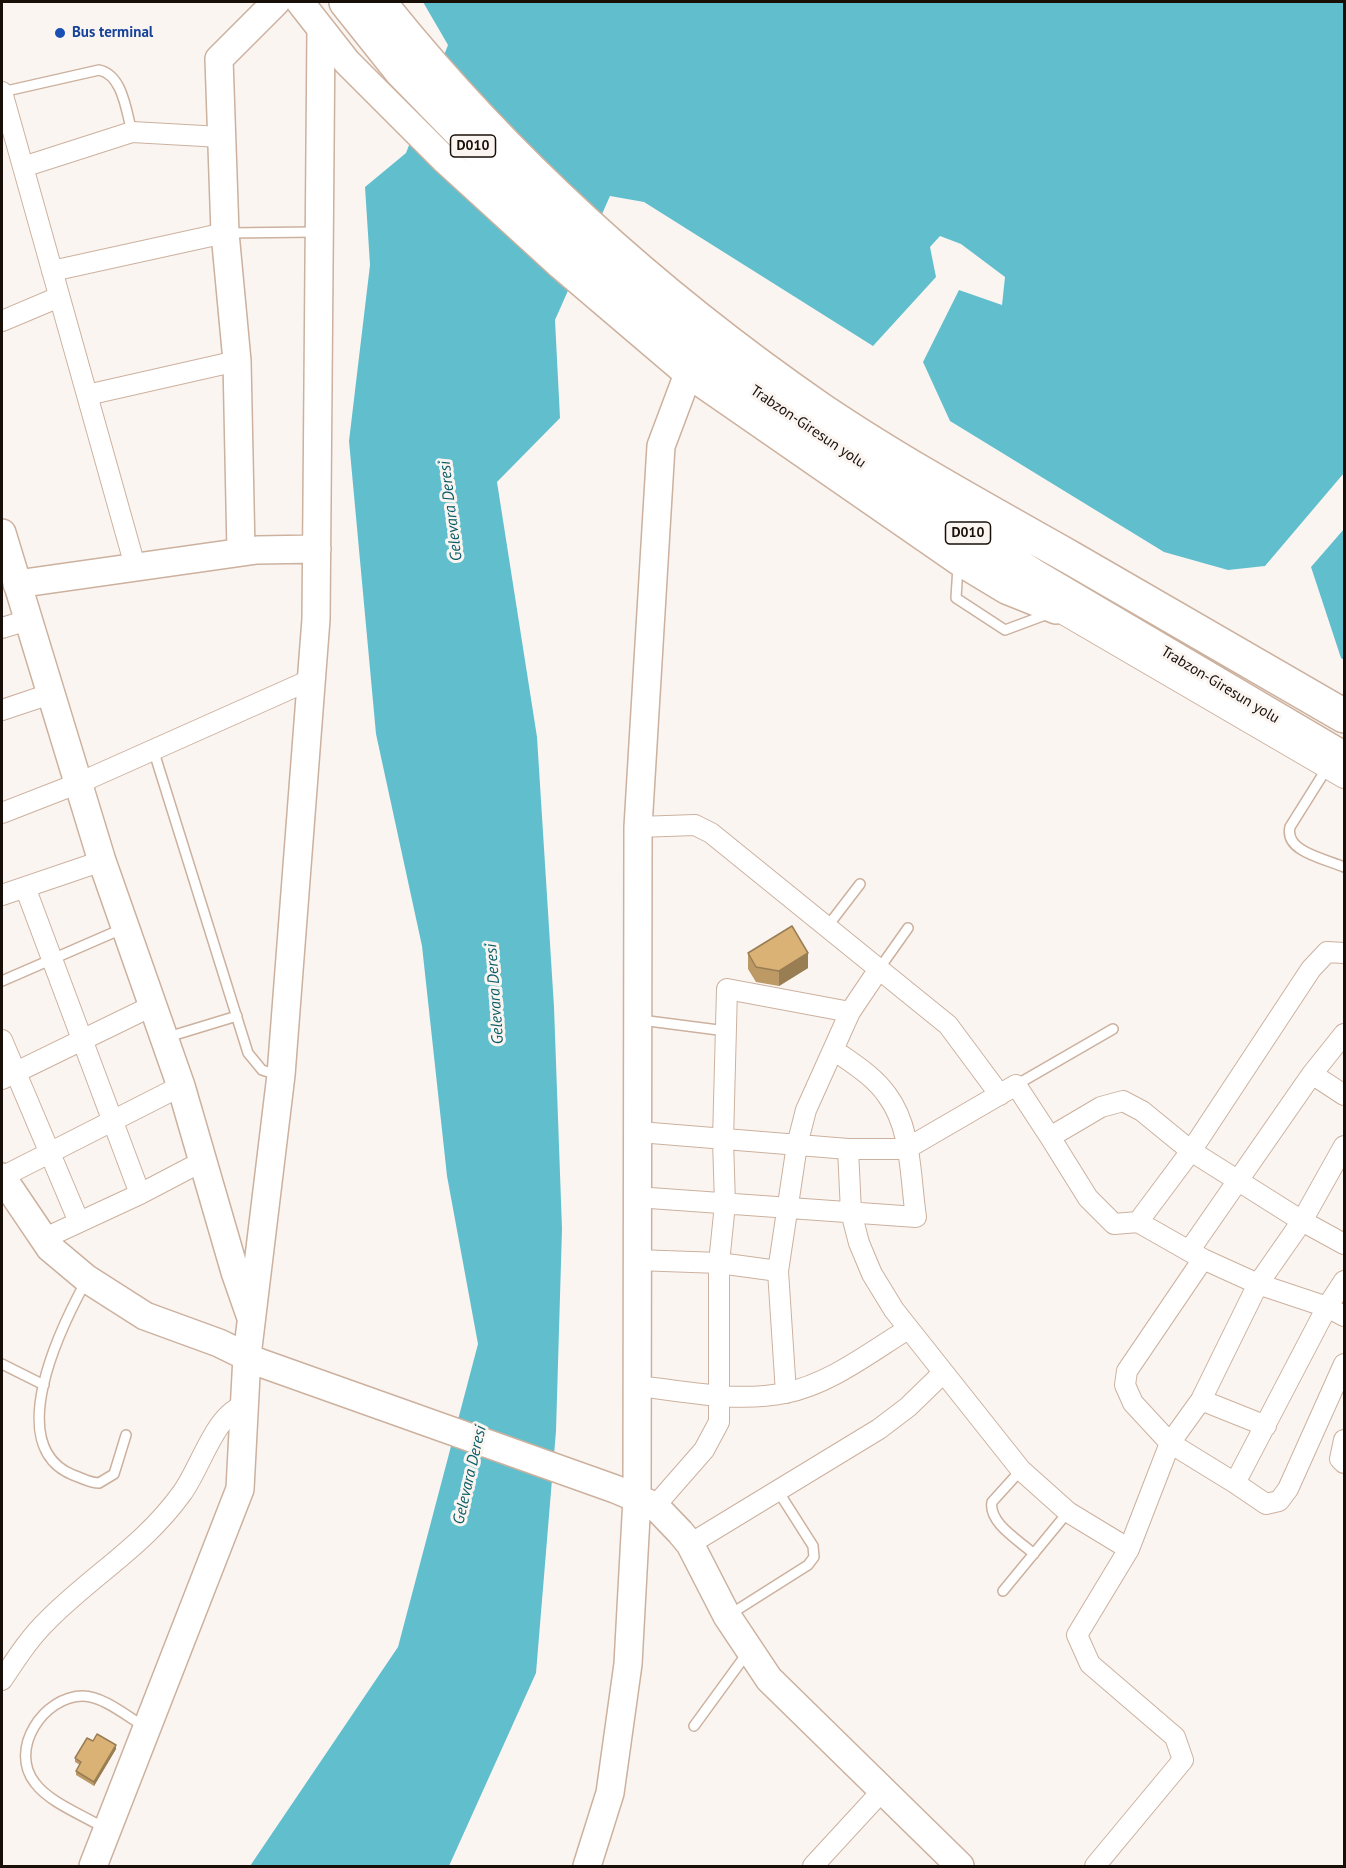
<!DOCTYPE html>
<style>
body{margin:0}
#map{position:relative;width:1346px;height:1868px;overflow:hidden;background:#fbf5f2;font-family:"PT Sans",sans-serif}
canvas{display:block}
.frame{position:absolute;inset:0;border:3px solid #180f08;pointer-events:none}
</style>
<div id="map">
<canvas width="1346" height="1868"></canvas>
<div class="frame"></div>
</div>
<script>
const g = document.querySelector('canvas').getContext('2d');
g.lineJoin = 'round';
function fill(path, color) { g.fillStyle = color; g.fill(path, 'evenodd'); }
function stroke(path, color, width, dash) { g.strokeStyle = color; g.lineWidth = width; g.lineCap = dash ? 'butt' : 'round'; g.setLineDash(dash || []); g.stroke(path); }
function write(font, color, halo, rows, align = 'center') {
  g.font = font + ' "PT Sans",sans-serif'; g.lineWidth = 6; g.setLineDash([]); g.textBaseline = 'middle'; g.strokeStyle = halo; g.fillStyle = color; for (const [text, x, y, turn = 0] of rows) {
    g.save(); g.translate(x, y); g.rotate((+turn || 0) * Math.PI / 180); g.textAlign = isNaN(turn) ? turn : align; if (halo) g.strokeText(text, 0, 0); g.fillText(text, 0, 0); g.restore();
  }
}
fill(new Path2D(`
 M423 2H1344V473L1265 566 1228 570 1164 552 950 421 923 362 959 290 1002 305 1005 277 961 244 940 236 930 247 936 277 873 346 644 202 610 196 555 320 560 418 497 482 537 737 554 1007 562 1229 556 1431 536 1673 449 1866H250L398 1647 478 1344 447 1176 422 946 376 734 349 441 370 265 365 187 406 153 448 45Z
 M1344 529V660L1341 658 1311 567Z`), '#61bfcd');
const lane = new Path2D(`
 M2 92 99 70C123 75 126 111 132 132
 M227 233 315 232
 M958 566 956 598 1005 630 1048 614
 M153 749 248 1053 262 1070 278 1075
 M1327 768 1290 827C1284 852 1326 859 1344 867
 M827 927 860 884
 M879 969 908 928
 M2 981 124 928
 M641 1020 726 1031
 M168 1037 237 1016
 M1016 1085 1113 1029
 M86 1281C61 1327 2 1446 73 1475 82 1478 90 1483 99 1483L114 1474 126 1435
 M2 1364 44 1385
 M1021 1470 992 1502C988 1523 1020 1541 1034 1554
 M1003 1591 1068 1512
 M729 1615 808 1565 814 1557 813 1546 778 1491
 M694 1726 748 1652
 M104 1828C83 1815 50 1803 35 1783 8 1749 44 1696 83 1696 103 1696 128 1717 145 1727`);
const street = new Path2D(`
 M2 92 135 566
 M23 167 132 132 221 137
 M52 271 225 233
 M2 321 59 297
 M87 395 237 361
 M1056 610 1344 778
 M2 628 28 620
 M2 710 50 694
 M2 813 79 783 310 680
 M638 827 695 825 711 833 948 1025 1000 1095
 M25 887 140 1194
 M2 895 102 861
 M2 1040 79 1222
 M1312 1074 1344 1095
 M2 1079 154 1005
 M639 1132 848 1149H906L1016 1085 1050 1137
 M848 1149 851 1212 859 1243 872 1274 894 1310 1021 1470 1068 1512 1129 1549
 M2 1177 181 1086
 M636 1197 916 1217C910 1177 912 1128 887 1095 874 1076 852 1063 834 1050
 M1138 1222 1191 1151 1311 969 1327 952 1344 953
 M43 1239 140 1194 203 1161
 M1344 1244 1302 1221 1191 1151 1142 1111 1123 1101 1101 1107 1050 1137 1088 1198 1114 1224 1138 1222 1203 1259 1258 1284 1327 1307 1344 1316
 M1189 1251 1312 1074 1344 1034
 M1203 1259 1127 1371 1125 1385 1133 1403 1170 1443 1235 1483 1327 1307 1344 1281
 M637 1260 719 1263 778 1271
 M637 1386C685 1391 737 1403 785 1393 830 1384 869 1353 908 1329
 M786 1393 778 1271 797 1145 806 1110 850 1012 879 969
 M1201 1400 1266 1426
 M1344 1440 1340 1459 1344 1463
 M1235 1483 1266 1504 1279 1501 1288 1489 1344 1364
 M655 1506 704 1450 719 1422V1263L725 1204 723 1140 727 989 850 1012
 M690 1544 879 1429 908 1407 942 1374
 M2 1680C16 1659 30 1637 49 1619 94 1574 144 1546 182 1493 200 1469 216 1412 244 1406
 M813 1866 882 1791
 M1095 1866 1183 1760 1175 1737 1090 1664 1077 1635 1129 1549 1170 1443 1201 1400 1258 1284 1302 1221 1344 1146`);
const secondary = new Path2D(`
 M300 2 347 62 444 159 560 265 688 374 958 561 1006 590 1056 610 1078 601
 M2 533 102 861 181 1086 235 1272 250 1315
 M241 552 237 361 225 233 219 59 276 2
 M17 584 257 550 317 549
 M2 1177 50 1248 87 1279 145 1316 219 1343 258 1362 615 1489 655 1506 680 1532 690 1544 727 1616 769 1679 960 1866
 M93 1866 240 1489 247 1356 281 1075 316 619 321 30
 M587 1866 610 1793 628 1664 637 1498 638 827 661 446 688 374`);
const highway = new Path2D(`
 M346 2 401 71 529 202 613 277 779 410 1037 578 1344 759
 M379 2C503 158 656 296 820 409 900 463 986 510 1071 558 1162 610 1253 663 1344 716`);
stroke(lane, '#ccb19e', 12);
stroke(street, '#ccb19e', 22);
stroke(secondary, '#ccb19e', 30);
stroke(highway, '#ccb19e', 36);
stroke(lane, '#fff', 9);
stroke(street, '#fff', 20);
stroke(secondary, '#fff', 27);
stroke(highway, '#fff', 33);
fill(new Path2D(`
 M748 953 808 968 779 986 756 982 748 969Z
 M93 1741 116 1749 94 1786 76 1775V1771L80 1765 75 1762V1758Z`), '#bc9965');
fill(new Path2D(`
 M808 953V968L779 986V971Z
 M116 1745V1749L94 1786V1782Z`), '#997d53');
const building = new Path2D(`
 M792 926 808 953 779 971 756 967 748 953Z
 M97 1734 116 1745 94 1782 76 1771 81 1762 75 1758 87 1738 93 1741Z`);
fill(building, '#dbb276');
stroke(building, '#997d53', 1.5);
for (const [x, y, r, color] of [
 [60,33,6,"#1a4fb4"]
]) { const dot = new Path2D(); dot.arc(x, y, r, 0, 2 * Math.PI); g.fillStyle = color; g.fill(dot); stroke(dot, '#fbf5f2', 2); }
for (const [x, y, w] of [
 [473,146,45],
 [968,533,45]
]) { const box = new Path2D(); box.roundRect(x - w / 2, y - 11, w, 22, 4.5); g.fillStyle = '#fbf5f2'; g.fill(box); stroke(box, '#180f08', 1.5); }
write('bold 14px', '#180f08', null, [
 ["D010",473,146],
 ["D010",968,533]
]);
write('bold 15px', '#164399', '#fbf5f2', [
 ["Bus terminal",72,33]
], 'left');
write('15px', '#180f08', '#fbf5f2', [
 ["Trabzon-Giresun yolu",808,427,34],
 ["Trabzon-Giresun yolu",1220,685,31]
]);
write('italic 16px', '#095d67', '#fbf5f2', [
 ["Gelevara Deresi",451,511,-97],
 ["Gelevara Deresi",495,994,-94],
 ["Gelevara Deresi",470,1475,-77]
]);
</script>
